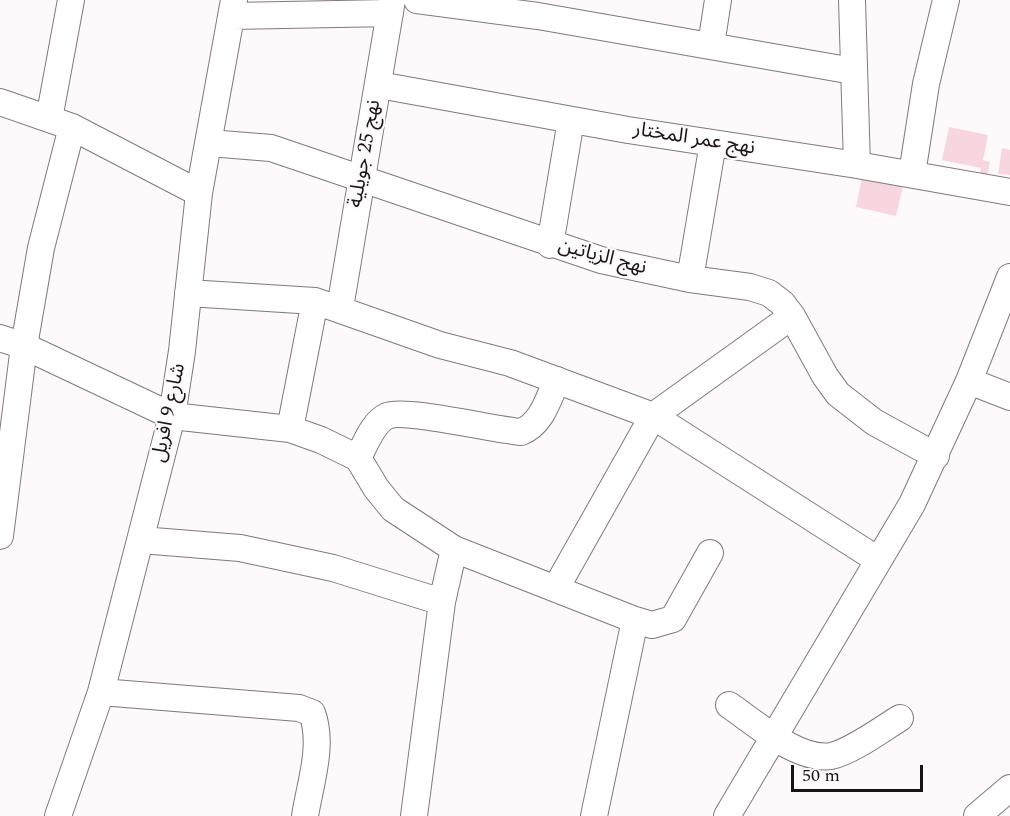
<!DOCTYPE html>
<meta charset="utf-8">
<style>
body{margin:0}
#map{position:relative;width:1010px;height:816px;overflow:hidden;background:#fef9fa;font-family:Spectral,serif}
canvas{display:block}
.scale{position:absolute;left:791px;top:765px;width:132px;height:27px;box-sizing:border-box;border:3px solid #191516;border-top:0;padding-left:8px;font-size:18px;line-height:21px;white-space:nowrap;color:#191516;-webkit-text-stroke:4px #fef9fa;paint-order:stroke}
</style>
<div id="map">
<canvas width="1010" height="816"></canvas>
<div class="scale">50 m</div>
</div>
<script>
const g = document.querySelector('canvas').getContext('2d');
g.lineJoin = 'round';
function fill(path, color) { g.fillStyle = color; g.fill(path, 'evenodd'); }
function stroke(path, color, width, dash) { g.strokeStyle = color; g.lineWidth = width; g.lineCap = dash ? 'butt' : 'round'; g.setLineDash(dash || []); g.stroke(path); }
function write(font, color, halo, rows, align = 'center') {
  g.font = font + ' Spectral,"Noto Sans Arabic",serif'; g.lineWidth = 4.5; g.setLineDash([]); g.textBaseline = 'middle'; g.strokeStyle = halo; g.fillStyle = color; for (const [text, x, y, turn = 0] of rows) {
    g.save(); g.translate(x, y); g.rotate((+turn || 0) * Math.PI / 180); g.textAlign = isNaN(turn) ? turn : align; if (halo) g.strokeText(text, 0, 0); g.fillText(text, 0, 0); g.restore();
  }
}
fill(new Path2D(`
 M949 127 988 135 983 160 990 162 987 178 979 177 981 168 942 160Z
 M1002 148 1010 150V175L998 174Z
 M862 177 903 186 896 216 856 207Z`), '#f8d6df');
const minor = new Path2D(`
 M417 0 538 16 853 71
 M852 0 857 165
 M231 16 390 13
 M711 45 718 0
 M379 85 628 130 857 165 1010 192
 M0 102 72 127 199 193
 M49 119 71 0
 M209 143 271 148 601 260 690 279 750 287 769 293 782 303 792 316 825 376 838 394 874 422 936 456
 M912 174 926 84 946 0
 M550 245 571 120
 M690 279 713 143
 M188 293 315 301 440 345 510 363 653 416 878 560
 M340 308 392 0
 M0 338 24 346 172 416 290 429 321 440 358 458 376 488 393 509 454 549 635 620 652 625 673 619 710 553
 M969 381 1010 397
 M290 429 315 301
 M358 458C365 445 373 422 387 416 404 408 495 430 521 432 542 424 548 399 557 380
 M0 536 24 346 41 248 72 127
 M141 540 240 548 333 568 442 602
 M556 588 653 416 792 316
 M101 692 299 708 312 713C324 745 310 784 305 816
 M729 705C755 723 798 761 831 756 851 752 882 729 900 718
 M58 816 101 692 172 416 182 351 199 193 234 0
 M414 816 442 602 454 549
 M594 816 635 620
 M727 816 912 504 969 381 1010 277
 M977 816 1010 788`);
stroke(minor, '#83787a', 28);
stroke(minor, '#fff', 26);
write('20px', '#191516', '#fef9fa', [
 ["نهج عمر المختار",694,140,9],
 ["نهج 25 جويلية",366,154,-80],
 ["نهج الزياتين",602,258,15],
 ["شارع 9 افريل",170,413,-78]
]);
</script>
